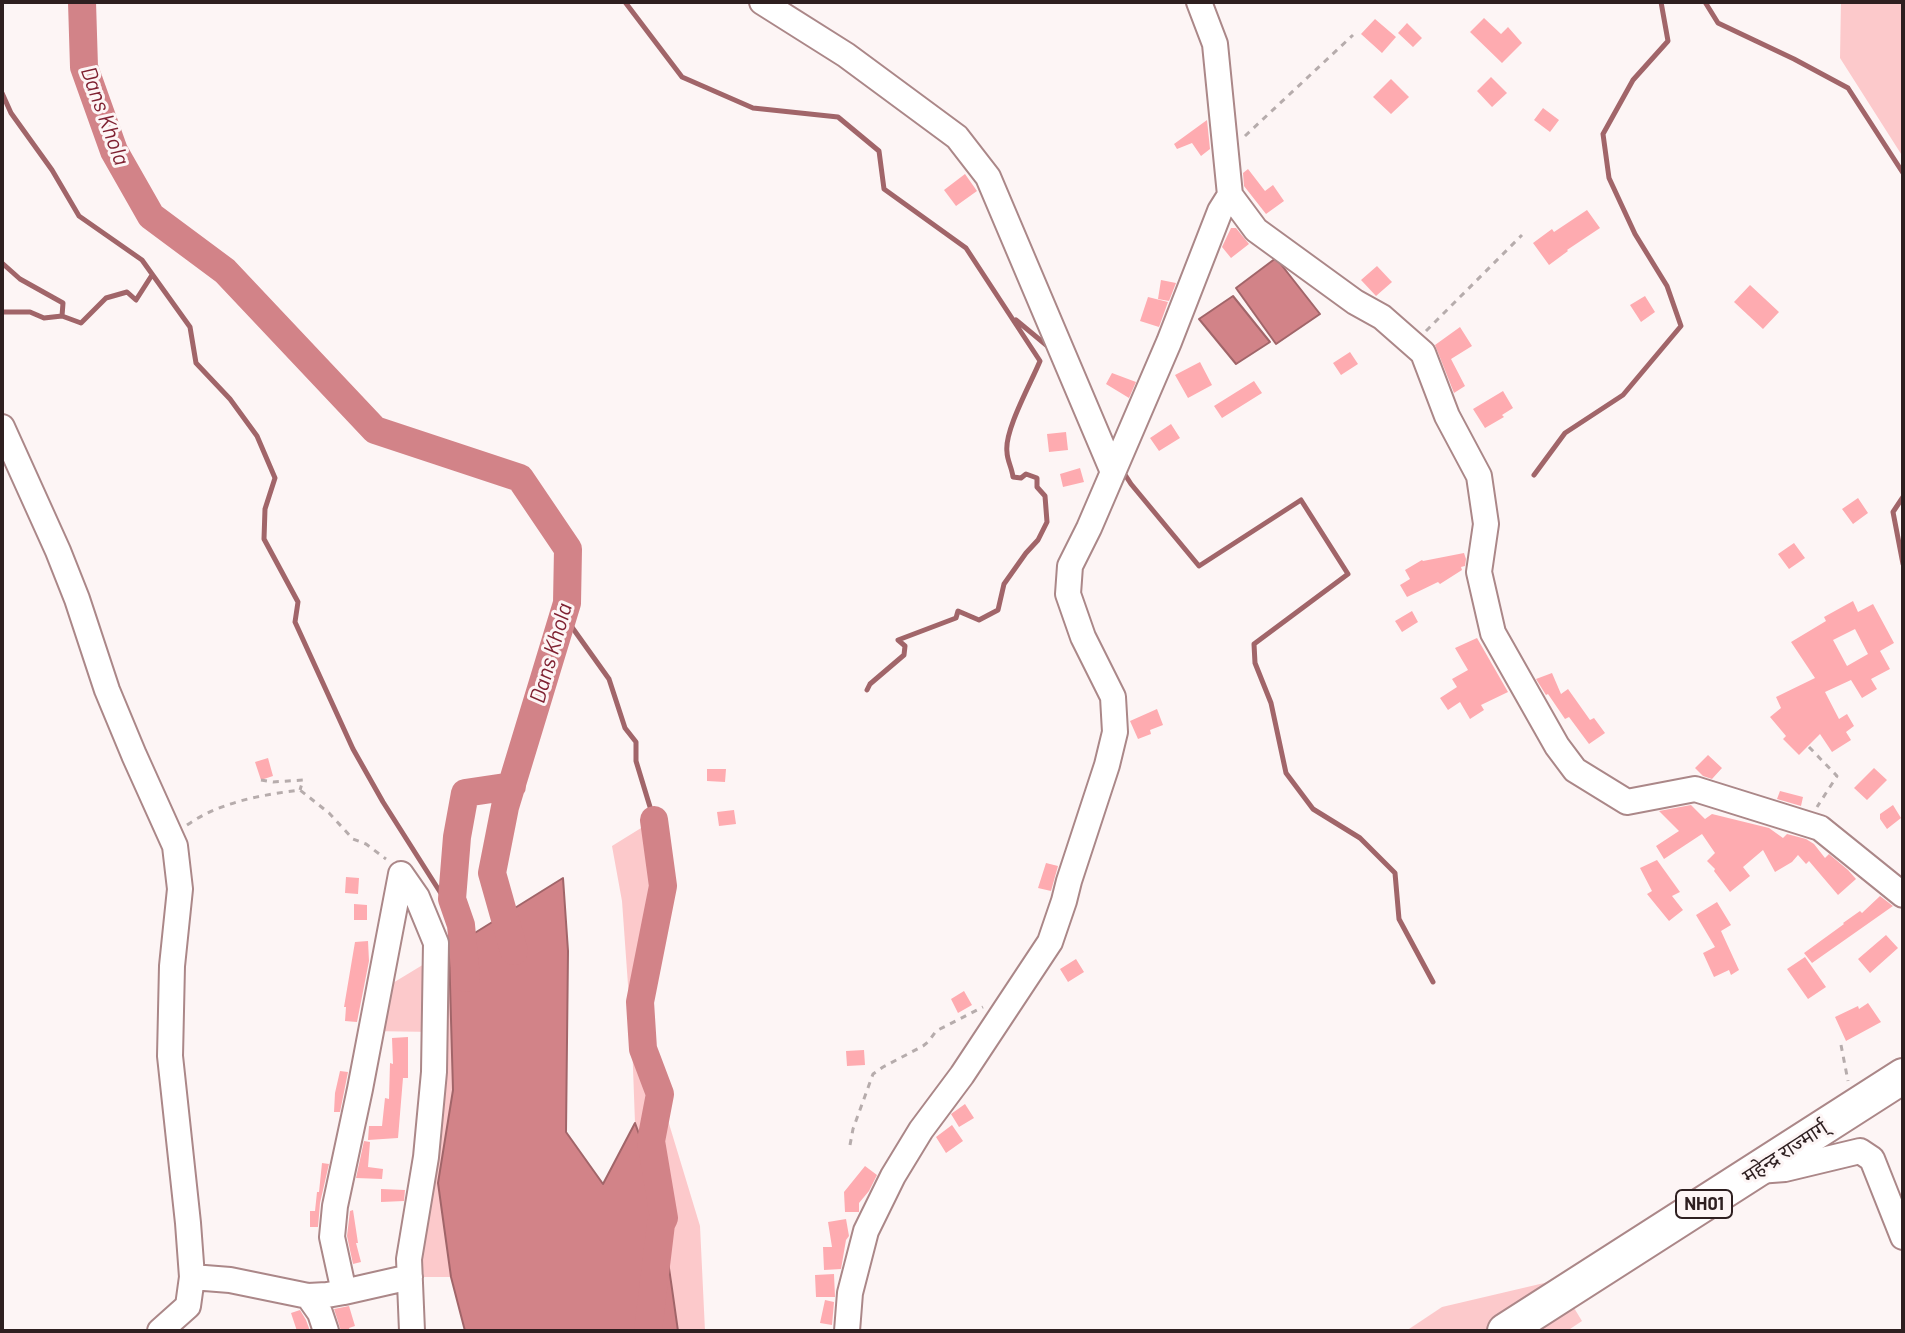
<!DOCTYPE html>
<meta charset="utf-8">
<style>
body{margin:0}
#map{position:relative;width:1905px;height:1333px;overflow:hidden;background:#fdf5f5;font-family:Barlow,sans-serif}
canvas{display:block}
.frame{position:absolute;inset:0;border:4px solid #2e1f20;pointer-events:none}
</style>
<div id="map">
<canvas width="1905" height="1333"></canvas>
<div class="frame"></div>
</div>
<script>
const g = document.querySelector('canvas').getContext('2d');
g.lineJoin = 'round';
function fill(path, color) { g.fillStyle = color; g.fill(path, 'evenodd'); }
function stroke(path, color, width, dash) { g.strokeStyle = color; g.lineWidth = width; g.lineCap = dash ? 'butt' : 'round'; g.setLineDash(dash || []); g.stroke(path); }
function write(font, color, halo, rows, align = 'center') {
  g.font = font + ' Barlow,"Noto Sans Devanagari",sans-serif'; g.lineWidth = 6; g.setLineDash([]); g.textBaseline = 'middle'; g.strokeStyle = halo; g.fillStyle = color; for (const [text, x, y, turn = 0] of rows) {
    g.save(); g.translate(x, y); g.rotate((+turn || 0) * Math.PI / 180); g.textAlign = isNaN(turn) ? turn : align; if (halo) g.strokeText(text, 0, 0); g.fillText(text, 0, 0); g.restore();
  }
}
fill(new Path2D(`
 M1841 2H1903V157L1840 58Z
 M654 820 663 886 640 1002 643 1049 660 1094 700 1226 705 1331H678L661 1224 644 1148 635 1123 632 1041 622 901 612 846Z
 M449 949 453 1090 438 1183 451 1277H410L434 1032 369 1031 373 995Z
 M1557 1280 1582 1321 1567 1331H1406L1442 1307Z`), '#fcc9cb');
const water = new Path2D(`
 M1276 258 1320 314 1276 344 1236 288Z
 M1233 296 1270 342 1236 364 1199 319Z
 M563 878 568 951 566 1132 603 1184 635 1123C660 1188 668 1262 678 1331H465L451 1277 438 1183 453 1090 449 949Z`);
fill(water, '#d28388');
stroke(water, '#a16569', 2);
stroke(new Path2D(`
 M625 2 682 77 753 108 838 117 879 151 884 189 966 248 1040 361C1031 383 1004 431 1007 452 1007 460 1012 468 1013 477L1021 478 1026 474 1037 478V487L1045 496 1047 522 1038 540 1026 553 1004 584 998 610 979 620 958 611 956 618 898 640 905 646 904 655 870 684 867 690
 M1705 2 1718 23 1794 59 1848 88 1903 173
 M2 93 11 113 52 170 79 216 142 260 190 327 196 363 230 399 257 436 275 478 265 509 264 539 298 602 295 622 353 749 383 802 461 925
 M2 263 20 279 63 303 62 316 81 323 106 298 127 292 136 300 152 275
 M2 312H30L44 318 62 316
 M1016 320 1051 349
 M1122 470 1131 484 1199 566 1301 500 1348 574 1254 644 1255 663 1271 703 1286 773 1313 809 1360 838 1395 873 1399 919 1433 982
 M1534 475 1565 433 1623 395 1681 326 1667 286 1635 234 1609 178 1603 134 1633 80 1668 41 1661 2
 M1903 497 1893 512 1903 564
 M564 616 609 679 625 728 636 742V761L654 820`), '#a16569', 5);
stroke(new Path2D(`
 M82 2 84 67 114 151 151 216 225 271 375 430 520 478 568 549 567 603 505 807 492 873 514 951
 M466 978 461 925 452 899 457 837 465 793 512 786
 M648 1331 661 1224 664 1218 651 1141 660 1094 643 1049 640 1002 663 886 654 820`), '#d28388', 28);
fill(new Path2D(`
 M1484 18 1501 34 1508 27 1522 43 1502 63 1470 32Z
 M1375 19 1396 37 1382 53 1361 34Z
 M1407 23 1422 38 1413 47 1398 33Z
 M1491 77 1507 93 1492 107 1477 91Z
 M1391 79 1409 97 1391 114 1373 97Z
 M1543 108 1559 120 1550 132 1534 120Z
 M1207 120 1210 149 1201 156 1192 143 1177 149 1174 144Z
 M1248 169 1265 191 1273 185 1284 201 1266 214 1244 186 1243 173Z
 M965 174 977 191 956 206 944 190Z
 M1587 210 1600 228 1567 250 1568 251 1549 265 1533 243 1552 229 1554 232Z
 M1231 228H1236L1249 244 1231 258 1222 247Z
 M1377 266 1392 282 1376 296 1361 280Z
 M1161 280 1176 283 1169 301 1158 299Z
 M1750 285 1779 312 1763 329 1734 302Z
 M1645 296 1655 312 1641 322 1630 305Z
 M1148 297 1168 302 1159 327 1140 321Z
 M1460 327 1472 346 1451 359 1465 386 1454 393 1435 345Z
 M1350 352 1358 364 1341 375 1333 363Z
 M1200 362 1212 385 1188 398 1175 375Z
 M1112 373 1136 382 1129 398 1106 384Z
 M1254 381 1262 393 1222 418 1214 406Z
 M1503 391 1513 408 1502 415 1504 417 1485 428 1473 409Z
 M1171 424 1180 438 1159 451 1150 438Z
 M1066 432 1068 450 1049 452 1047 434Z
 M1080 468 1084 482 1063 487 1060 474Z
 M1858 498 1868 513 1853 524 1842 509Z
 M1794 543 1805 558 1789 569 1778 554Z
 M1464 553 1466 559 1465 566 1461 567 1462 570 1440 584 1438 582 1407 597 1400 585 1410 579 1405 570 1422 560 1423 561Z
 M1853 601 1858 612 1873 604 1894 643 1880 651 1890 669 1871 679 1877 689 1862 698 1851 680 1825 692 1839 719 1847 714 1854 726 1846 732 1851 740 1832 752 1820 734 1799 755 1783 739 1786 736 1770 717 1781 708 1776 697 1815 678 1791 642 1826 621 1824 617ZM1855 629 1868 654 1847 666 1833 640Z
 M1412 611 1418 622 1402 632 1395 621Z
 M1477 638 1508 692 1481 705 1484 710 1470 719 1460 702 1448 710 1440 698 1457 687 1452 679 1468 670 1455 648Z
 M1552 673 1561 694 1568 689 1590 720 1594 718 1605 733 1589 744 1569 717 1565 719 1548 694 1546 695 1536 679Z
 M1157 709 1163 725 1150 730 1151 734 1138 739 1130 721Z
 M1708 755 1722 768 1712 779 1703 776 1695 768Z
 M268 758 273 776 261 780 255 762Z
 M1874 768 1887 780 1867 800 1854 788Z
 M707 769H726L725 782 707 781Z
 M1780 791 1803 797 1801 806 1777 799Z
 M1691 805 1705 819 1712 814 1769 828 1783 838 1787 834 1806 839 1814 844 1825 858 1829 854 1848 870 1856 879 1838 895 1809 861 1806 864 1798 855 1792 862 1775 872 1763 850 1743 867 1750 876 1730 892 1714 871 1715 869 1707 861 1715 853 1702 834 1664 859 1656 846 1679 831 1659 811Z
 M1893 805 1901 818 1887 829 1880 819V814Z
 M734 810 736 824 719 826 717 812Z
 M1657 860 1680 892 1672 896 1683 910 1669 921 1647 894 1652 891 1640 868Z
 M1046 863 1058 866 1051 891 1038 888Z
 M346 877 359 878 358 894 345 893Z
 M1880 896 1893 906 1812 963 1804 953 1844 924 1843 923 1860 911 1862 913Z
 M1717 902 1731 925 1721 931 1739 970 1731 975 1729 970 1714 977 1703 953 1715 947 1696 915Z
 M354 904 367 905V920H354Z
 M1886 935 1898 948 1870 973 1858 959Z
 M368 941 369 961 357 1022 345 1021 346 1007H344L355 942Z
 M1805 957 1826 987 1808 999 1787 969Z
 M1076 959 1084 972 1068 982 1060 969Z
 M964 991 972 1005 958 1013 951 999Z
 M1868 1003 1881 1022 1846 1041 1835 1017 1858 1006 1859 1009Z
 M408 1037V1078H403L398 1138 368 1140 369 1126H382L385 1098 389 1099 390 1063 393 1064 392 1038Z
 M864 1050 865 1065 847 1066 846 1051Z
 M340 1071 348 1072 340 1112H334L335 1093Z
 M965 1104 974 1118 959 1127 951 1114Z
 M952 1125 963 1141 946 1153 936 1137Z
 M364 1141 370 1142 368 1167 383 1169 382 1179 356 1178Z
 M322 1163 329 1164 320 1203 318 1227H310V1211H315L317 1192H319Z
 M865 1166 877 1175 869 1191 859 1203V1212H845L844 1192Z
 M381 1189 405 1190 404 1201 381 1202Z
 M353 1210 358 1243H356L361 1262 353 1264 347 1236 350 1211Z
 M846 1219 849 1236 846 1240 841 1269 824 1270 823 1247H832L828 1222Z
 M834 1274 835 1297H816L815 1275Z
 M825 1300 834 1302 832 1325 820 1323Z
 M349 1306 355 1326 349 1328 350 1331H341L334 1309Z
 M300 1310 306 1320 310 1331H297L291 1313Z`), '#feabb0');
const minor = new Path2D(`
 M762 2 846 55 957 137 988 177 1113 472
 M1230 195 1256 230 1355 302 1382 317 1423 353 1447 416 1479 476 1486 524 1479 572 1493 633 1557 746 1575 770 1627 802 1695 789 1820 828 1903 895
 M2 427 58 551 77 599 107 690 134 755 175 846 180 889 172 966 170 1056 188 1223 192 1277 188 1306 160 1331
 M401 874 417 897 436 943 434 1072 426 1157 409 1259 412 1331
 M1758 1171 1785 1169 1860 1151 1872 1159 1903 1237
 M192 1277 230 1280 308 1296 320 1313 326 1331
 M344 1292 410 1277
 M308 1296 327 1295 344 1292 332 1237 335 1206 360 1089 401 874
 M847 1331 850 1293 866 1231 893 1176 921 1130 962 1075 1050 942 1064 901 1069 881 1107 765 1115 732 1113 697 1083 637 1068 594 1070 566 1089 528 1169 342 1220 211 1230 195 1215 44 1199 2`);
const highway = new Path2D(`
 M1505 1331 1903 1076`);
stroke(minor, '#ab8788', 28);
stroke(highway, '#ab8788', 38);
stroke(new Path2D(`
 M1245 136 1353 35
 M1426 331 1522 235
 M1809 747 1837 776 1817 807
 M261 780 273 782 303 780 300 790
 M187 825C220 802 261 795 300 790L329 813 353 839 366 844 386 859
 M1841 1045 1848 1081
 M850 1145 853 1129 873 1074 883 1067 923 1046 929 1041 936 1031 983 1007`), '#b6acac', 3, [6, 6]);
stroke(minor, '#fff', 24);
stroke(highway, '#fff', 34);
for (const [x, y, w] of [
 [1704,1204,56]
]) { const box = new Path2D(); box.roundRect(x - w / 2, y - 14, w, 28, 6); g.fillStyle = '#fdf5f5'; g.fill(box); stroke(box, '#2e1f20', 2); }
write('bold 18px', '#2e1f20', null, [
 ["NH01",1704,1204]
]);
write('20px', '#2e1f20', '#fdf5f5', [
 ["महेन्द्र राज्मार्ग्",1785,1152,-33]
]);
write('italic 22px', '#7f2131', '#fdf5f5', [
 ["Dans Khola",105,116,70],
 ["Dans Khola",551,653,-74]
]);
</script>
